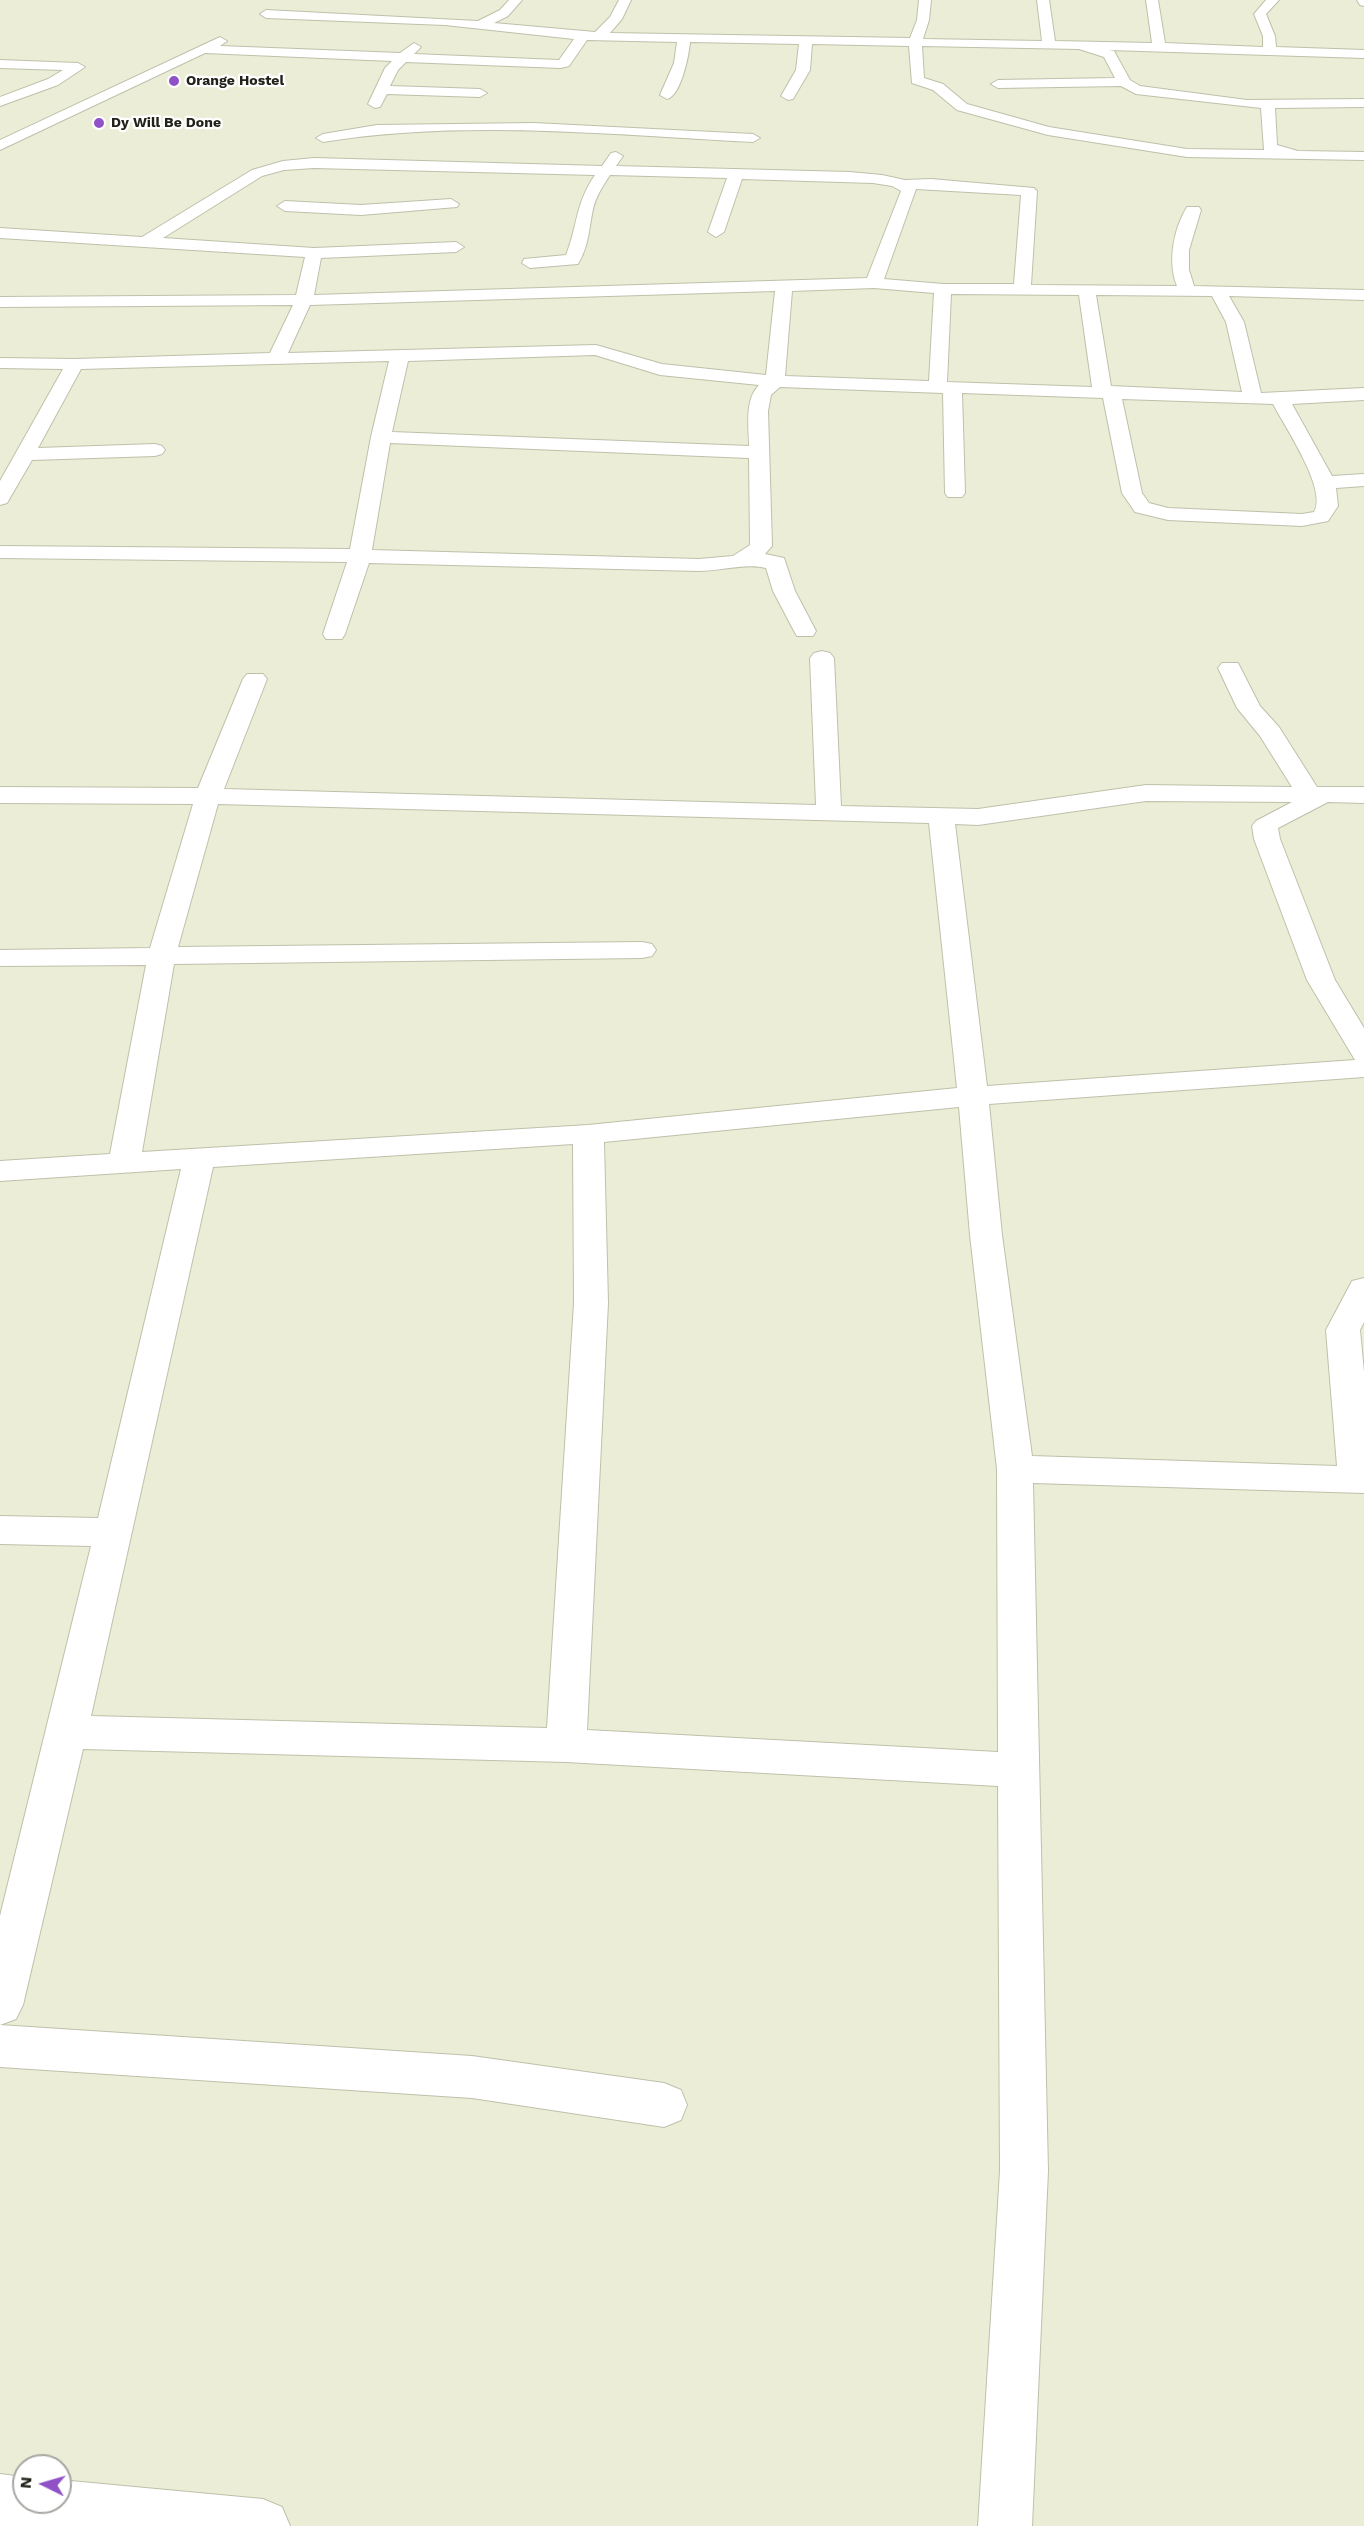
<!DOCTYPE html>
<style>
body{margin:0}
#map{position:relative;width:1364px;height:2526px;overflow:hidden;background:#ecedd7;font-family:"Work Sans",sans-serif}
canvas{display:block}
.north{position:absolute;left:12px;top:2454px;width:60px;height:60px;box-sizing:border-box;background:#fff;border:2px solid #a7a7a3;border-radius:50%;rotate:275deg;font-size:16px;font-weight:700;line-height:24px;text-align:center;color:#22221a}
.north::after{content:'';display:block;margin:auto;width:21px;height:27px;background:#9151c6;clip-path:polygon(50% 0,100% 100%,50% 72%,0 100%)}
</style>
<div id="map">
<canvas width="1364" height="2526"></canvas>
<div class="north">N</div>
</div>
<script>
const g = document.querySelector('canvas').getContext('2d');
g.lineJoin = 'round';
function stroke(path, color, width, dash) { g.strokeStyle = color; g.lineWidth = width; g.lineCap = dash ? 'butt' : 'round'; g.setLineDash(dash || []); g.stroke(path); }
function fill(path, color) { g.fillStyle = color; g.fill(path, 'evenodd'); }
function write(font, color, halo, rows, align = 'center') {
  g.font = font + ' "Work Sans",sans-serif'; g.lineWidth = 4.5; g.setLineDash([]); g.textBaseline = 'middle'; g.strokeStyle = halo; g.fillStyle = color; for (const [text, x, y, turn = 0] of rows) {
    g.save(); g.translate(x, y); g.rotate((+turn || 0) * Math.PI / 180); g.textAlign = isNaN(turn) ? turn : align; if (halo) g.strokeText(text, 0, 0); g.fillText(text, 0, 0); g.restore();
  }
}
const street = new Path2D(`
 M509 0H522L508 16 494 23 595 32 610 17 619 0H631L622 19 610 33 910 38 917 20 919 0H931L929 20 923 39 1042 41 1037 0H1049L1055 41 1152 43 1146 0H1158L1165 43 1263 47V36L1254 14 1266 0H1279L1266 14 1275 36 1276 47 1364 50V58L1109 50 1114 51 1130 80 1140 86 1247 100 1364 99V107L1275 108 1277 145 1298 151 1364 152V160L1187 157 1048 135 957 110 933 90 912 83 909 46 812 44 810 70 793 99 788 100 781 96 796 70 799 44 690 42C689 55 681 96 667 99L660 95 674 63 677 42 587 40 569 66 561 68 406 62 398 70 390 86 480 89 487 93 480 97 387 94 380 107 375 108 368 104 385 68 392 61 205 53 0 150V140L220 37 227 41 220 46 400 53 414 43 421 47 414 54 559 60 574 39 445 25 266 18 260 14 266 10 478 21 500 10ZM922 46 1079 49 1104 57 1115 78 998 80 991 84 998 88 1121 86 1136 94 1261 108 1264 150 1187 149 1049 127 967 104 943 84 924 78Z
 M1357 0H1364V6L1360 5Z
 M0 60 78 63 85 67 58 85 0 106V97L48 79 63 70 0 68Z
 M534 123 753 134 760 138 753 142C611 135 464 119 323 142L316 138 323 134 377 125Z
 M616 152 623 156 616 166 850 172 882 175 905 180 931 179 1034 188 1037 191 1031 285 1177 286C1167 261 1174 228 1187 207H1199L1201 210 1189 250V270L1194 286 1364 290V300L1229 296 1244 322 1261 393 1364 388V400L1292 404 1332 476 1364 474V486L1336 488 1338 506 1328 521 1302 526 1168 520 1135 512 1122 493 1103 398 962 393 965 493 962 497H948L945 493 943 393 780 387 771 395 768 411 772 546 765 554 784 558 795 591 816 631 813 636H797L794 631 773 591 766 568C745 563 722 571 699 571L369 563 345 634 342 639H326L323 634 347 562 0 558V546L350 549 371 437 389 361 81 369 38 448 155 444 162 446 165 450 162 454 155 456 32 460 7 503 0 505V481L63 369 0 368V358L75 359 270 353 293 305 0 307V297L296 295 305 257 0 238V228L142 237 252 170 283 161 314 158 602 166 611 153ZM314 168 595 175C575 204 578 225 566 255L524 259 522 263 530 268 578 264C589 246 589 228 593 209 596 196 603 186 610 175L727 178 708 232 716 237 724 232 742 179 873 183 892 186 901 191 867 278 314 295 321 258 456 252 464 247 456 242 314 248 163 238 262 176 284 170ZM916 189 1021 195 1014 284H943L884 279ZM874 288 934 293 929 381 785 376 792 291ZM775 291 766 375 662 364 596 345 288 353 310 305ZM951 294 1079 295 1092 387 947 382ZM1096 295 1212 296 1226 322 1242 392 1111 386ZM595 355 660 375 759 385C744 400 749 427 749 446L392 432 408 361ZM1122 399 1273 404C1285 427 1328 490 1314 512L1302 514 1168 508 1149 503 1142 493ZM390 443 749 458 750 545 733 556 699 559 372 550Z
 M451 199 459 204 457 207 361 215 285 211 277 206 285 201 361 205Z
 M822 651 830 653 834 658 841 806 978 809 1146 785 1292 787 1260 736 1237 708 1218 668 1222 663H1238L1260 706 1279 727 1317 787H1364V803L1328 802 1278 828 1280 839 1335 980 1364 1028V1077L989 1104 1002 1235 1032 1456 1337 1466 1326 1330 1352 1281 1364 1278V1322L1360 1330 1364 1372V1493L1033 1483 1048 2171 1032 2526H978L1000 2171 998 1786 566 1762 83 1749 23 2005 16 2019 0 2025 472 2056 664 2083 681 2090 687 2105 681 2120 664 2127 472 2098 0 2067V1916L91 1546 0 1544V1516L98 1518 181 1169 0 1181V1161L110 1154 146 965 0 966V950L150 948 193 804 0 803V787L198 788 243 679 247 674H263L267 679 224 789 816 805 810 658 814 653ZM1146 801 1292 802 1256 821 1252 826 1254 839 1307 980 1355 1060 987 1086 955 824 978 825ZM218 804 929 823 957 1088 588 1125 142 1152 174 964 642 958 652 956 656 950 652 944 642 942 178 947ZM959 1107 970 1235 997 1469 998 1752 587 1730 608 1303 604 1142ZM573 1144 574 1303 547 1728 91 1716 213 1167Z
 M0 2474 24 2477V2502H60V2480L263 2499 282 2507 290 2526H0Z`);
stroke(street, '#bfc0aa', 2);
fill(street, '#fff');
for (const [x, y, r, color] of [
 [174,81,6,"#9151c6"],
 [99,123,6,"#9151c6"]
]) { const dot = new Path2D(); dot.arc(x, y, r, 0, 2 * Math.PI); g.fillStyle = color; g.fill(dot); stroke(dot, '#fff', 2); }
write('bold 14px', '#22221a', '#fff', [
 ["Orange Hostel",186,81],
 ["Dy Will Be Done",111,123]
], 'left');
</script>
